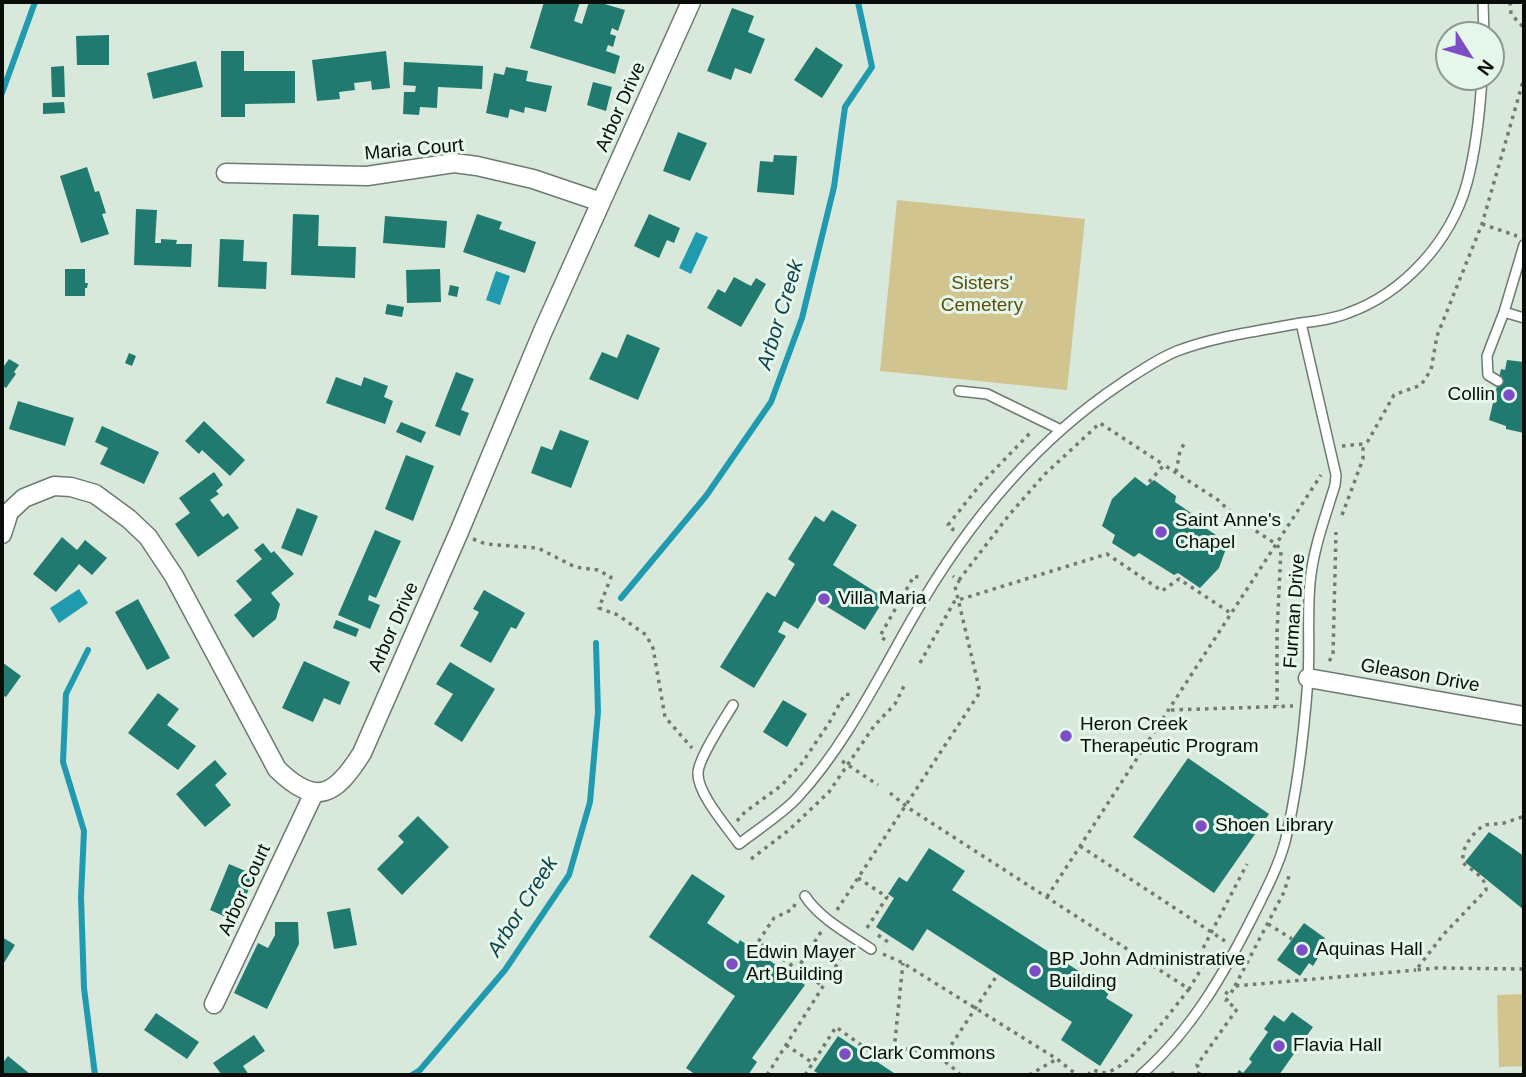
<!DOCTYPE html>
<style>
body{margin:0}
#map{position:relative;width:1526px;height:1077px;overflow:hidden;background:#d8e9dc;font-family:Helvetica,sans-serif}
canvas{display:block}
.frame{position:absolute;inset:0;border:4px solid #080d09;pointer-events:none}
.north{position:absolute;left:1435px;top:21px;width:70px;height:70px;box-sizing:border-box;background:#e5f6ea;border:2px solid #8d9990;border-radius:50%;rotate:127deg;font-size:19px;font-weight:700;line-height:28px;text-align:center;color:#080d09}
.north::after{content:'';display:block;margin:auto;width:24px;height:32px;background:#7d4dc5;clip-path:polygon(50% 0,100% 100%,50% 72%,0 100%)}
</style>
<div id="map">
<canvas width="1526" height="1077"></canvas>
<div class="frame"></div>
<div class="north">N</div>
</div>
<script>
const g = document.querySelector('canvas').getContext('2d');
g.lineJoin = 'round';
function fill(path, color) { g.fillStyle = color; g.fill(path, 'evenodd'); }
function stroke(path, color, width, dash) { g.strokeStyle = color; g.lineWidth = width; g.lineCap = dash ? 'butt' : 'round'; g.setLineDash(dash || []); g.stroke(path); }
function write(font, color, halo, rows, align = 'center') {
  g.font = font + ' Helvetica,sans-serif'; g.lineWidth = 6; g.setLineDash([]); g.textBaseline = 'middle'; g.strokeStyle = halo; g.fillStyle = color; for (const [text, x, y, turn = 0] of rows) {
    g.save(); g.translate(x, y); g.rotate((+turn || 0) * Math.PI / 180); g.textAlign = isNaN(turn) ? turn : align; if (halo) g.strokeText(text, 0, 0); g.fillText(text, 0, 0); g.restore();
  }
}
fill(new Path2D(`
 M897 200 1085 219 1067 390 880 371Z
 M1524 994V1066L1499 1067 1497 995Z`), '#d1c48f');
fill(new Path2D(`
 M696 232 708 237 691 274 679 268Z
 M496 271 510 276 500 305 486 300Z
 M79 589 88 603 59 623 50 608Z`), '#209aae');
stroke(new Path2D(`
 M2 93 35 2
 M621 598 706 496 771 402 802 318 834 187 845 107 872 67 858 2
 M88 650 66 694 63 762 84 831 81 897 84 988 95 1075
 M412 1075 420 1070 505 970 569 875 590 802 598 712 596 643`), '#209aae', 6);
fill(new Path2D(`
 M544 2H580L574 21 582 24 589 2H598L625 10 618 31 612 28 610 34 616 36 613 47 608 45 606 51 620 56 615 74 530 48Z
 M732 8 754 16 748 32 765 39 751 74 735 68 731 80 707 71Z
 M109 35V65H77L76 36Z
 M816 47 843 65 822 98 794 80Z
 M221 51H244V71H295V103L245 104V117H221Z
 M386 51 390 88 372 90 371 81 354 83 355 90 339 92 340 99 317 101 312 60Z
 M196 61 203 87 153 99 147 73Z
 M404 62 483 66 482 89 438 87 437 108 420 107 419 115 403 114 404 92H415L416 86 403 85Z
 M64 66 65 97H52L51 67Z
 M506 67 528 71 526 81 552 86 546 112 525 107 524 113 510 109 508 118 486 113 494 73 504 75Z
 M593 82 612 87 606 111 587 105Z
 M64 102 65 113 43 114V103Z
 M678 132 707 143 690 181 663 171Z
 M774 155 797 156 794 195 757 192 760 161 773 162Z
 M87 167 95 192 99 191 106 213 102 214 109 234 81 243 60 176Z
 M136 209 157 210 155 243H161V239L177 240 176 244H192L191 267 134 265Z
 M293 214 319 215 318 246 356 247 355 278 291 275Z
 M477 214 502 222 499 229 536 242 525 273 463 252Z
 M649 214 680 228 674 243 667 240 659 258 634 246Z
 M385 216 447 221 445 248 383 243Z
 M220 239 244 240 243 261 267 262 266 289 218 287Z
 M65 269H85V283H88L87 288H85V296H65Z
 M440 269 441 302 407 303 406 270Z
 M734 277 751 286 756 278 766 284 741 327 707 308 718 289 725 293Z
 M450 285 459 287 457 297 448 295Z
 M387 304 404 307 402 317 385 314Z
 M627 334 660 348 638 400 589 379 602 352 617 358Z
 M129 353 136 356 132 366 125 363Z
 M9 359 19 365 14 372 16 374 6 388 2 385V364L4 366Z
 M1507 360 1524 362V433L1506 429V426L1489 420 1501 369 1505 370Z
 M456 372 474 379 461 410 469 413 460 436 435 426Z
 M336 377 361 386 364 377 388 386 384 397 393 401 385 424 326 403Z
 M18 401 74 418 65 446 9 429Z
 M204 421 245 460 230 476 202 450 199 454 185 441Z
 M401 422 426 432 421 443 396 432Z
 M102 426 159 452 144 484 100 464 108 448 95 442Z
 M560 430 589 441 571 488 531 473 541 446 552 450Z
 M406 455 434 466 413 521 385 509Z
 M214 472 223 485 216 491 219 494 210 500 223 517 228 513 239 528 198 557 175 524 190 513 179 498Z
 M1135 477 1147 486 1154 480 1176 496 1175 502 1207 524V529L1228 543 1219 568 1200 588 1178 573 1174 575 1139 553 1134 557 1112 543 1115 535 1102 526 1112 499Z
 M297 508 318 516 302 556 281 548Z
 M832 510 857 525 833 565 885 598 865 630 816 600 798 629 784 621 778 632 786 636 754 688 720 667 767 592 775 597 795 564 788 559 815 516 824 522Z
 M375 530 401 541 376 598 369 595 368 600 380 605 370 629 338 615Z
 M62 537 77 550 85 540 107 558 92 575 79 564 56 592 33 574Z
 M263 543 271 553 274 551 294 574 271 593 280 604 276 619 253 638 234 615 252 600 236 581 262 559 254 550Z
 M484 590 525 613 516 629 511 627 491 663 460 646 479 612 473 609Z
 M138 599 170 658 147 670 115 612Z
 M336 620 359 629 356 637 333 628Z
 M304 661 350 682 340 705 324 698 313 722 282 708Z
 M2 662 21 676 6 697 2 695Z
 M450 662 495 689 462 742 434 724 453 694 436 684Z
 M158 693 179 709 167 725 196 746 178 770 128 733Z
 M783 700 807 714 787 747 763 732Z
 M1188 758 1269 814 1214 893 1133 837Z
 M215 760 227 774 215 785 231 805 205 827 176 794Z
 M418 816 449 847 402 895 377 869 404 842 398 836Z
 M1489 832 1524 856V910L1465 862Z
 M929 848 965 871 952 890 1110 991 1106 998 1133 1015 1100 1066 1061 1040 1072 1022 927 929 913 951 876 927 894 898 888 894 899 877 907 882Z
 M229 864 255 875 235 921 210 910Z
 M692 874 725 896 707 923 738 944 740 940 805 985 752 1058 757 1062 748 1075H696L686 1068 735 996 649 937Z
 M350 908 357 945 334 949 327 912Z
 M275 922H298L299 944 267 1009 234 993 258 943 268 948 275 935Z
 M1304 923 1325 938 1318 948 1322 951 1313 966 1309 963 1300 976 1277 960Z
 M2 937 15 945 2 966Z
 M1292 1012 1313 1027 1279 1075H1236L1239 1070 1243 1073 1252 1062 1249 1059 1268 1032 1264 1029 1274 1015 1284 1022Z
 M156 1013 199 1042 187 1059 144 1030Z
 M254 1035 265 1051 243 1066 249 1075H222L213 1063Z
 M838 1036 897 1075H821L814 1071Z
 M8 1056 30 1074 29 1075H2V1064Z`), '#217a6f');
const service = new Path2D(`
 M1483 2 1484 35
 M1504 312 1524 318
 M1498 381 1488 375 1487 356 1504 312 1524 245
 M959 391 987 394 1061 430
 M733 705C725 718 698 759 698 773 697 793 727 827 739 844 758 829 781 815 797 798 845 746 877 680 912 619 964 528 1033 442 1122 383 1139 372 1157 359 1177 351 1216 336 1260 331 1301 323
 M805 896C820 919 849 934 871 949
 M1141 1075C1193 1029 1225 972 1256 910 1267 888 1278 867 1285 842 1298 789 1304 733 1308 679 1310 647 1307 615 1310 583 1313 549 1325 518 1335 485L1336 475 1301 323C1317 321 1333 319 1348 313 1404 293 1451 241 1467 183 1476 149 1480 112 1482 77`);
const minor = new Path2D(`
 M226 173 367 176 454 163 477 166 533 179 601 202
 M2 534 9 512 24 498 54 486 71 487 95 494 129 519 148 537 174 576 277 769C316 807 335 796 362 753L459 532 543 331 691 2
 M1308 678 1524 716
 M214 1004 314 793`);
stroke(service, '#6c7b70', 12);
stroke(minor, '#6c7b70', 21);
stroke(new Path2D(`
 M1510 2 1511 14 1524 28
 M1482 224 1517 236
 M1342 446 1363 444 1368 441 1394 395 1421 385 1431 370 1437 336 1482 224 1524 78
 M1176 472 1180 451 1184 444
 M1149 482 1164 465 1218 500 1239 520 1276 544 1281 550 1277 632V706
 M1342 515 1363 459V444
 M952 531 953 529 948 525 979 486 1032 431
 M473 539 486 544 538 548 575 567 598 570 611 577 599 608 618 615 646 635 653 648 665 717 692 748
 M959 580 1009 515 1045 474 1100 423 1164 465
 M885 640 880 636 914 576 921 578
 M1329 661 1333 656 1336 532
 M920 663 954 602 958 600 1107 554 1162 591 1179 579 1232 614
 M1171 710 1293 706
 M842 761 878 785
 M890 793 910 809 1189 989 1206 961 1199 956 1247 864
 M1522 817 1504 823 1484 825C1472 834 1461 847 1463 863 1472 871 1486 876 1486 890L1443 935 1416 970 1436 968 1524 969
 M737 821 745 812 782 785 802 763 829 723 845 694 852 695
 M1080 846 1225 941
 M751 859 789 830 829 792 874 726 895 704 904 686
 M858 878 887 897 867 928
 M1047 897 1321 475
 M795 904 793 909 774 918 758 942 797 969
 M837 910 980 692 955 586 959 581 953 576
 M1268 924 1292 939
 M821 932 797 969 823 986
 M878 935 888 942 885 946
 M883 954 903 963 1057 1059 1077 1075
 M1235 986 1284 892 1289 876
 M1225 992 1230 995 1235 986 1416 970
 M786 1045 813 1063
 M894 1050 903 963
 M942 1059 996 977
 M767 1075 846 950
 M805 1075 836 1027 875 1055C906 1043 938 1050 960 1075
 M1029 1075 1057 1059
 M1088 1075 1092 1070C1098 1071 1103 1074 1108 1072 1132 1065 1173 1009 1189 989
 M1171 1075 1173 1073 1176 1075
 M1198 1075 1200 1070 1197 1065 1237 1009 1226 1001 1230 995`), '#707b72', 3.5, [3.5, 5]);
stroke(service, '#fff', 9);
stroke(minor, '#fff', 18);
for (const [x, y, r, color] of [
 [1509,395,7,"#7d4dc5"],
 [1161,532,7,"#7d4dc5"],
 [824,599,7,"#7d4dc5"],
 [1066,736,7,"#7d4dc5"],
 [1201,826,7,"#7d4dc5"],
 [1302,950,7,"#7d4dc5"],
 [732,964,7,"#7d4dc5"],
 [1035,971,7,"#7d4dc5"],
 [1279,1046,7,"#7d4dc5"],
 [845,1054,7,"#7d4dc5"]
]) { const dot = new Path2D(); dot.arc(x, y, r, 0, 2 * Math.PI); g.fillStyle = color; g.fill(dot); stroke(dot, '#e5f6ea', 2.5); }
write('19px', '#080d09', '#e5f6ea', [
 ["Arbor Drive",621,107,-66],
 ["Maria Court",414,150,-5],
 ["Furman Drive",1295,611,-86],
 ["Arbor Drive",394,627,-66],
 ["Gleason Drive",1420,676,10],
 ["Arbor Court",245,890,-65]
]);
write('19px', '#5c4e0f', '#e5f6ea', [
 ["Sisters'",982,284],
 ["Cemetery",982,306]
]);
write('19px', '#080d09', '#e5f6ea', [
 ["Collin",1495,395,"right"],
 ["Saint Anne's",1175,521],
 ["Chapel",1175,543],
 ["Villa Maria",838,599],
 ["Heron Creek",1080,725],
 ["Therapeutic Program",1080,747],
 ["Shoen Library",1215,826],
 ["Aquinas Hall",1316,950],
 ["Edwin Mayer",746,953],
 ["Art Building",746,975],
 ["BP John Administrative",1049,960],
 ["Building",1049,982],
 ["Flavia Hall",1293,1046],
 ["Clark Commons",859,1054]
], 'left');
write('italic 21px', '#0f424b', '#e5f6ea', [
 ["Arbor Creek",781,315,-73],
 ["Arbor Creek",523,907,-58]
]);
</script>
